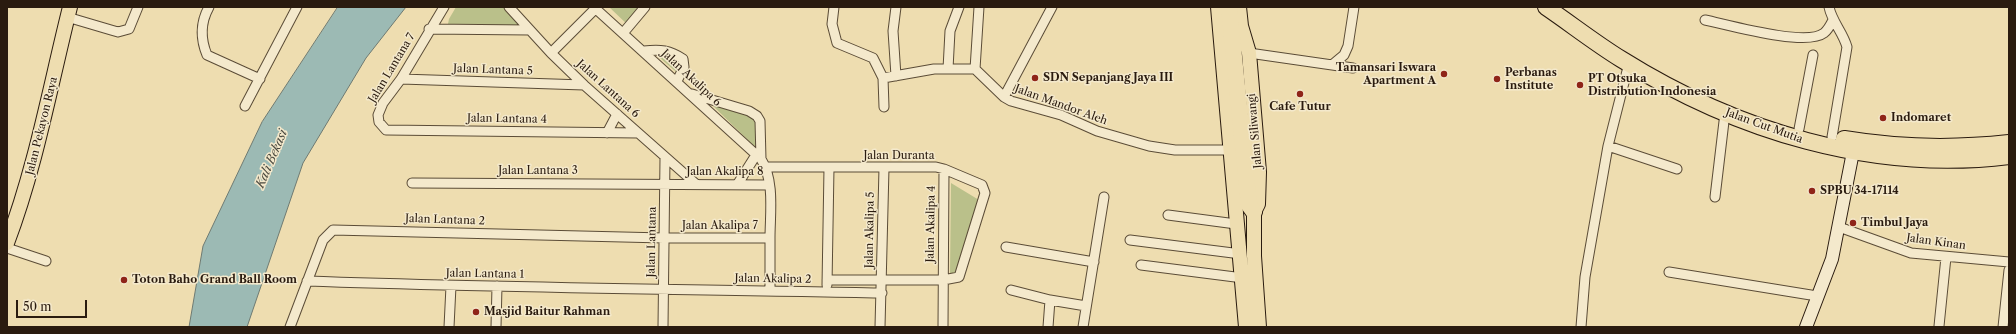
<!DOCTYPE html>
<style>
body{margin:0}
#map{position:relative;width:2016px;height:334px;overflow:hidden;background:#eeddb0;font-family:"Libre Caslon Text",serif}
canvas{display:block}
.frame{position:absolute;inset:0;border:8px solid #2a1b0f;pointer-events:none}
.scale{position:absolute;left:16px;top:300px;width:71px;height:18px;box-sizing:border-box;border:2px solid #2a1b0f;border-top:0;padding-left:5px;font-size:12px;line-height:14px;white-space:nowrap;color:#2a1b0f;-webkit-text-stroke:3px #f4e9cc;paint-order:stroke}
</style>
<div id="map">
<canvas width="2016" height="334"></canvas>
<div class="frame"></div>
<div class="scale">50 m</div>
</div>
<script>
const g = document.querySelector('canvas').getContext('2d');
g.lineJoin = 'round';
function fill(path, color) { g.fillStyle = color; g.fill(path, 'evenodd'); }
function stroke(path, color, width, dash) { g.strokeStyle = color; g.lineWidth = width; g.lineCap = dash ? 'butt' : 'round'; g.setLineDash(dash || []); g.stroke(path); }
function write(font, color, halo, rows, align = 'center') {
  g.font = font + ' "Libre Caslon Text",serif'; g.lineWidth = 3; g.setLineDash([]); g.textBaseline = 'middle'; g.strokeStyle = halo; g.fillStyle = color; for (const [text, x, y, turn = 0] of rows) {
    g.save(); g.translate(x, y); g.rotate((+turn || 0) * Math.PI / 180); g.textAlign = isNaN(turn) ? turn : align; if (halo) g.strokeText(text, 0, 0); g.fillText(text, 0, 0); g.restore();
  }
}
fill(new Path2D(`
 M456 7H504L521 22V26L448 24 449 19Z
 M609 7H645L630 27Z
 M652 51 685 59 682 77Z
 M708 101 760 118 757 148 754 146Z
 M951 183 979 200 961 275 953 276 950 274Z`), '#bac08a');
const water = new Path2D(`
 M338 7H406L366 58 303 163 247 327H189L203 246 262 122Z`);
fill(water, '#9cbab4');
stroke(water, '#6e7a72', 1);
const street = new Path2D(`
 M209 7C200 23 200 38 207 55L260 79
 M444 7 401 79 383 103 378 115 379 122 386 130 638 133
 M509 7 551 53 584 85 696 184
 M834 7 832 24 837 43 873 58 883 78 934 69H975L1004 97 1011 101 1061 115 1097 131 1149 146 1175 150H1230
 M1829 7C1832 22 1843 32 1847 47L1832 137
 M67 17 111 30 118 32 129 29 138 7
 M1705 20C1729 25 1806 47 1824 33 1828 30 1831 24 1833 20
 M429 29 530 30
 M624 32 645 7
 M644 51C660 49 670 50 683 59L684 67 677 81
 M551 53 597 7
 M1249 53 1353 68
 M1332 65 1344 55 1348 46 1354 7
 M948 69 950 31 959 7
 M975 69 979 7
 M896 76 893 31 896 7
 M883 78 884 107
 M401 79 584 85
 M692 94 749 111 757 116 760 121 761 159
 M1004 97 1052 7
 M245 106 297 7
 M1799 129 1813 55
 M607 133 617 114
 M1608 146 1677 169
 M766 167H936L944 169 982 185 985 193 959 277 943 280H827
 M412 183 769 185
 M737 185 756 155
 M1715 197 1725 113
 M1168 215 1236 224
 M1839 227 1911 253 2009 262
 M1130 240 1241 254
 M1006 247 1094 262
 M7 248 46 261
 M1141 265 1243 278
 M1669 272 1817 296
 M307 281C498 288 690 289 882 293
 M827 285 829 168
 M770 290V238
 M1011 290 1050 300
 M1939 326 1946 257
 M290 327 323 240 333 230 664 238H770C770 214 775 181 761 159L596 9
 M449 327 451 286
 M496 327 497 286
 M663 327 665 158
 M880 327 884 168
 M943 327 944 169
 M1048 327 1050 300 1086 306
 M1083 327 1104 197
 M1581 327 1585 277 1608 146 1629 63
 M2003 327 2009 270`);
const secondary = new Path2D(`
 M1806 327 1832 259 1853 152`);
const primary = new Path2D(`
 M1218 7 1246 327
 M1239 7 1241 26 1249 53 1259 172 1258 204 1254 212V256L1259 327
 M7 243C36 166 50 87 70 7`);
const highway = new Path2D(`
 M1229 7 1249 205 1254 212
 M1546 7C1571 24 1595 43 1621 59 1736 131 1872 173 2009 156
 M1844 139C1898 148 1955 149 2009 143`);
stroke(street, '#5b4c37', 11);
stroke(secondary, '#2a1b0f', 14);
stroke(primary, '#2a1b0f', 16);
stroke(highway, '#2a1b0f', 18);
stroke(street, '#f4e9cc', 9);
stroke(secondary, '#f4e9cc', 12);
stroke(primary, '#eeddb0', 14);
stroke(highway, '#eeddb0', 16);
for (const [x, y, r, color] of [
 [1444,74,4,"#8f2418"],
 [1035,78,4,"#8f2418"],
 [1497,79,4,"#8f2418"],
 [1580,85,4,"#8f2418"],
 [1300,94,4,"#8f2418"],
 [1883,118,4,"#8f2418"],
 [1812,191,4,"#8f2418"],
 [1853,223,4,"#8f2418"],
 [124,280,4,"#8f2418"],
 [476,312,4,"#8f2418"]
]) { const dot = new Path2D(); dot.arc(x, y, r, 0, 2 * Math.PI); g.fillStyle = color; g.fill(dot); stroke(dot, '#f4e9cc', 1.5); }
write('11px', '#2a1b0f', '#f4e9cc', [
 ["Jalan Lantana 7",392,68,-59],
 ["Jalan Lantana 5",493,70,2],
 ["Jalan Akalipa 6",691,78,43],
 ["Jalan Lantana 6",608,89,42],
 ["Jalan Mandor Aleh",1061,105,20],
 ["Jalan Lantana 4",507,119,1],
 ["Jalan Pekayon Raya",42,126,-76],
 ["Jalan Cut Mutia",1764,126,20],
 ["Jalan Siliwangi",1255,131,-95],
 ["Jalan Duranta",899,156],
 ["Jalan Lantana 3",538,171],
 ["Jalan Akalipa 8",725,172],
 ["Jalan Lantana 2",445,220,2],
 ["Jalan Akalipa 4",931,224,-89],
 ["Jalan Akalipa 7",720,226],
 ["Jalan Akalipa 5",870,230,-89],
 ["Jalan Lantana",652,242,-89],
 ["Jalan Kinan",1936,242,8],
 ["Jalan Lantana 1",485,274,1],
 ["Jalan Akalipa 2",773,279,1]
]);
write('bold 11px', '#2a1b0f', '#f4e9cc', [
 ["Tamansari Iswara",1436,68,"right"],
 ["Apartment A",1436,81,"right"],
 ["Perbanas",1505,73],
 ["Institute",1505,86],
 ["SDN Sepanjang Jaya III",1043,78],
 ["PT Otsuka",1588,79],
 ["Distribution Indonesia",1588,92],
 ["Cafe Tutur",1300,107,"center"],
 ["Indomaret",1891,118],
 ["SPBU 34-17114",1820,191],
 ["Timbul Jaya",1861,223],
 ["Toton Baho Grand Ball Room",132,280],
 ["Masjid Baitur Rahman",484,312]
], 'left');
write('italic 12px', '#4c4b41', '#f4e9cc', [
 ["Kali Bekasi",272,159,-67]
]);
</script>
